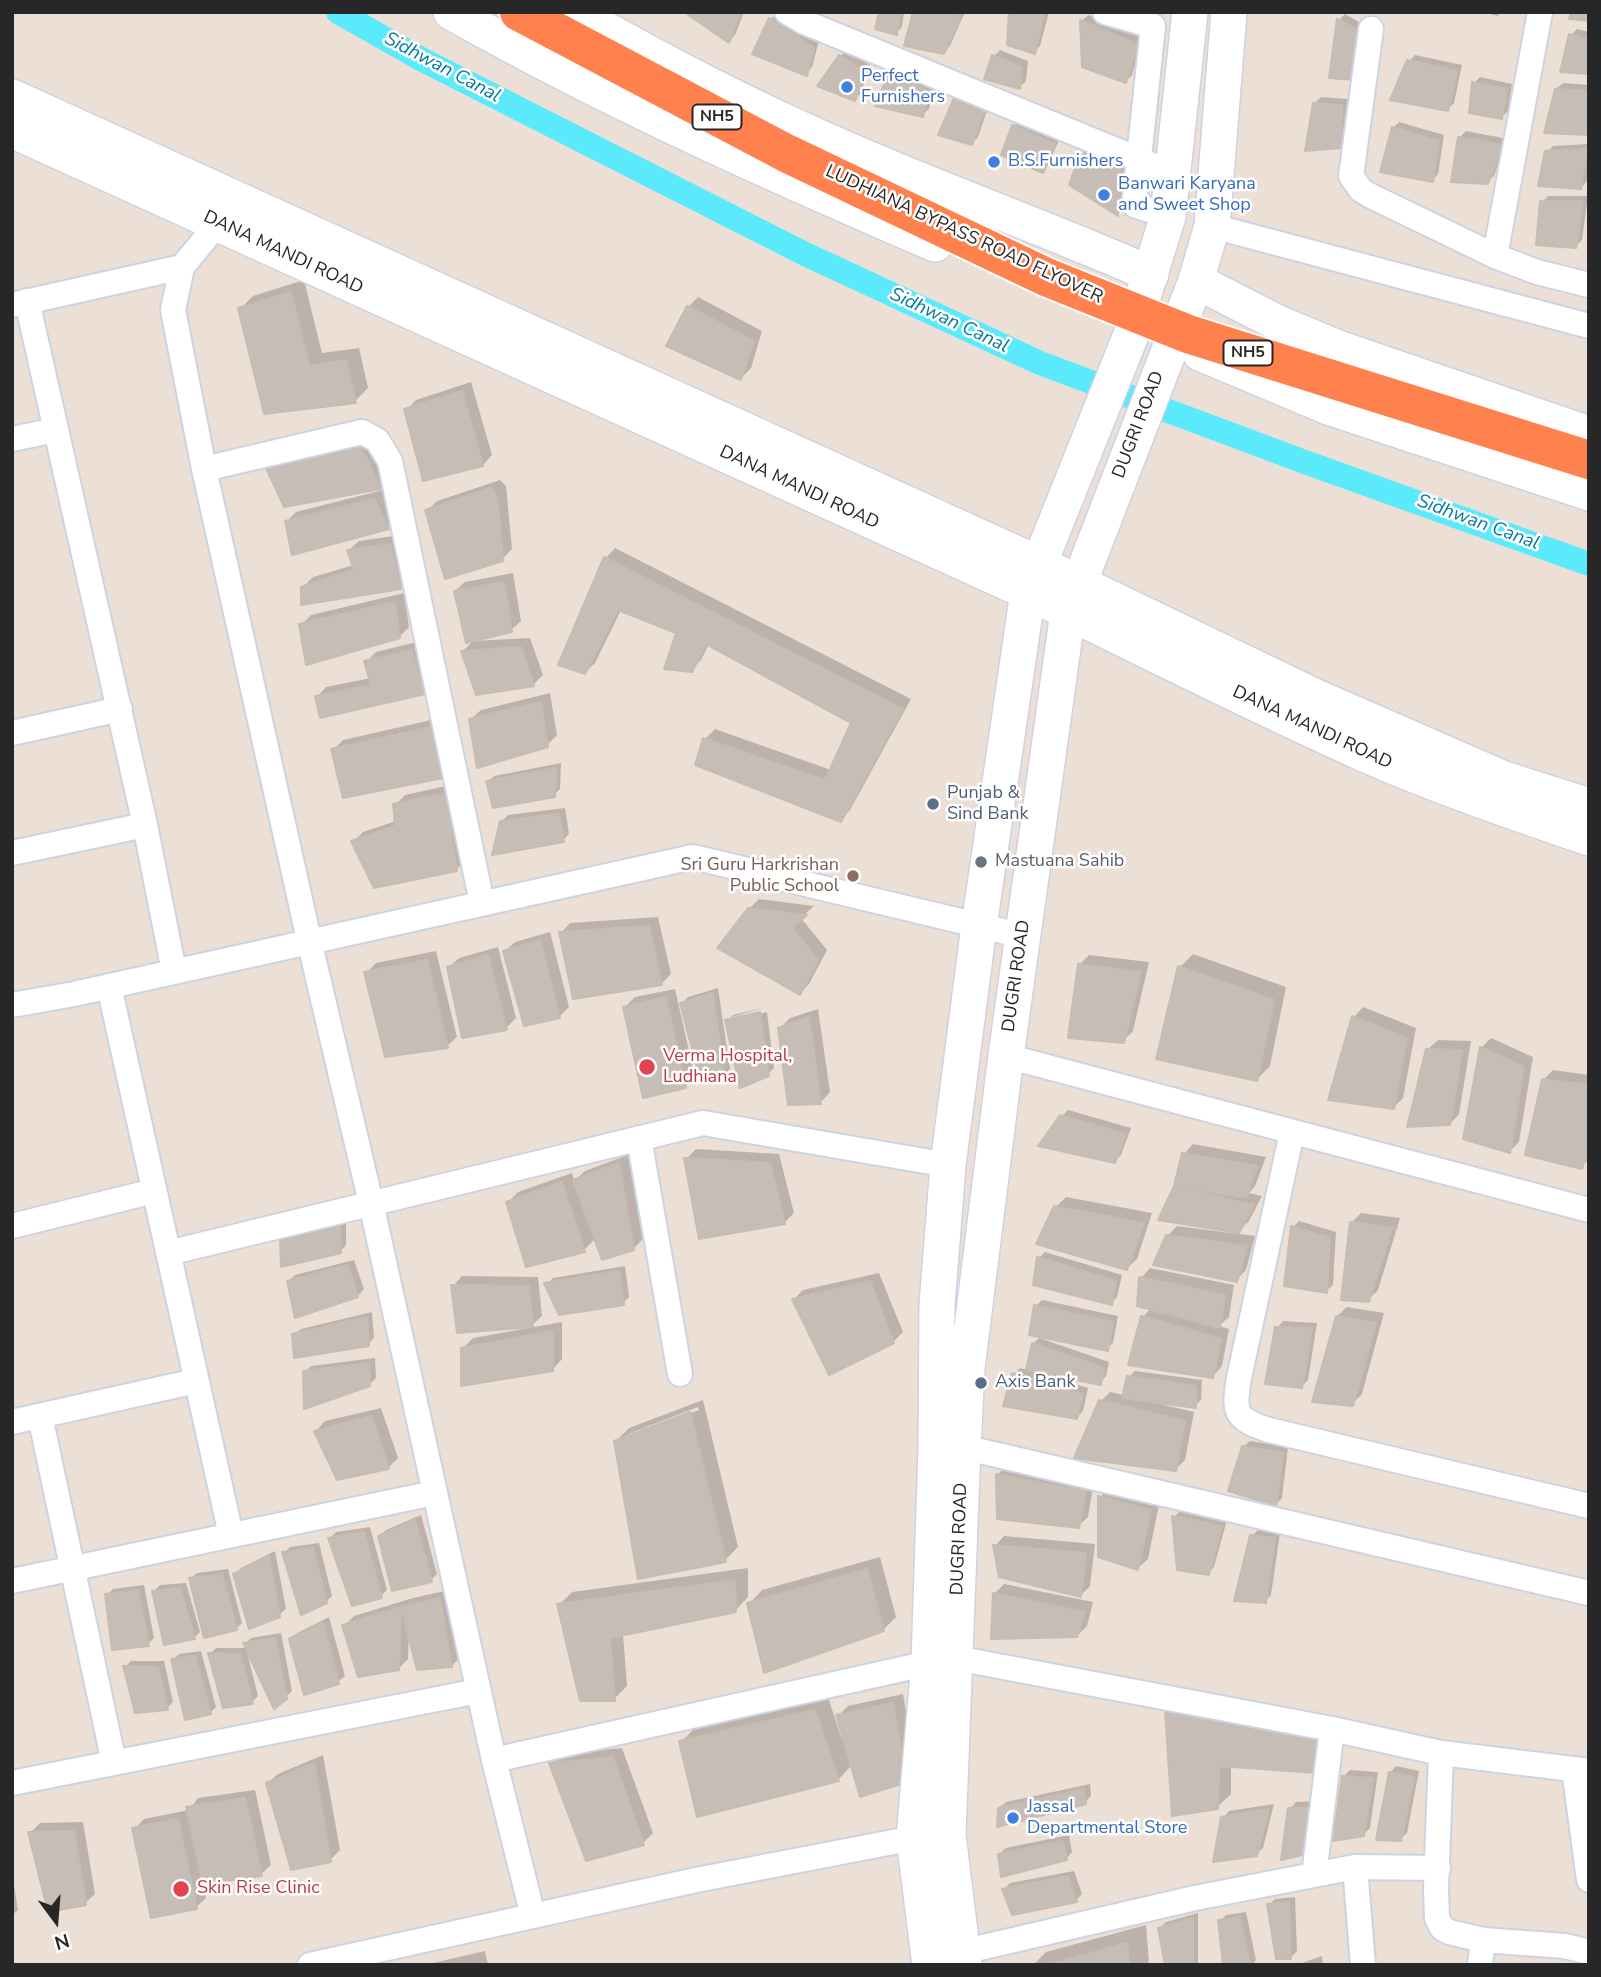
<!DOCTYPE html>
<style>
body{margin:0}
#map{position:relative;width:1601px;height:1977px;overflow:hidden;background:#ecdfd6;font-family:"Nunito Sans",sans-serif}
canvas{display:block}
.frame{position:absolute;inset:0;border:14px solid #272727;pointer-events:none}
.north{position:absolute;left:21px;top:1886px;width:70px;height:70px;-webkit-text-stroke:5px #fff;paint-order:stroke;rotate:164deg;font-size:19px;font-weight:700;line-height:28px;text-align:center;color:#272727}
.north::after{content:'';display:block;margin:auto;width:24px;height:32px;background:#272727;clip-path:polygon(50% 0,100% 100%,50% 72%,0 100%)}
</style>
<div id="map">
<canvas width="1601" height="1977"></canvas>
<div class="frame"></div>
<div class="north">N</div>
</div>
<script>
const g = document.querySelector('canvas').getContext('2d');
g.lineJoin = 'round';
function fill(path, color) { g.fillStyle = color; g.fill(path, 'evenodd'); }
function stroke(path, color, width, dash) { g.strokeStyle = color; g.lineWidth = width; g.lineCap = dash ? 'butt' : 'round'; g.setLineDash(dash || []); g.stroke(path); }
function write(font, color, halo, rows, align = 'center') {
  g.font = font + ' "Nunito Sans",sans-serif'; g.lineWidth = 5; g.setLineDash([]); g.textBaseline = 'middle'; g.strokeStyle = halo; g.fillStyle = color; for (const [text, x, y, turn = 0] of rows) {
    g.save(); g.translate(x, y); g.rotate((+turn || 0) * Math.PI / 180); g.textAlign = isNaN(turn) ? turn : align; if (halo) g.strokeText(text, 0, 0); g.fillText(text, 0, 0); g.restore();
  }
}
fill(new Path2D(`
 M687 12H744L735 35 729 41Z
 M881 12H904L902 27 896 33Z
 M915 12H965L950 46 944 52Z
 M1011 12H1049L1040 46 1034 52Z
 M1482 12H1501L1498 16Z
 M777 13 819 41 812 67 806 74 754 53 771 19Z
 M1345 14 1364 25 1331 76 1339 20Z
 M1088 15 1143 38 1132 75 1126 81 1082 21Z
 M1577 29 1589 32V72L1571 35Z
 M846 50 870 65 861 93 855 99 840 57Z
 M1000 50 1028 61 1026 81 1020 87 994 56Z
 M1415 55 1462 65 1454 103 1448 109 1409 61Z
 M897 68 934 85 929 109 922 115 891 74Z
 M1480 77 1512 84 1508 111 1502 117 1474 83Z
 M1563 83 1589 85V133L1556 89Z
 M962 93 989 105 978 137 972 143 956 99Z
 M1321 97 1347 99V140L1341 146 1315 103Z
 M1019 120 1060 138 1048 165 1042 171 1013 126Z
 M1399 122 1444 135 1438 174 1432 181 1393 128Z
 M1466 131 1508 139 1494 176 1487 182 1460 137Z
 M1589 144 1587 181 1581 188 1547 152 1553 146Z
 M1086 150 1126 165 1123 208 1118 214 1080 157Z
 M1548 196H1588L1582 240 1576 246 1542 202Z
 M304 280 322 353 359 348 368 388 355 401 265 413 240 309 253 296Z
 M698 297 762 331 751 368 741 378 688 307Z
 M471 382 492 455 483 465 406 410 416 400Z
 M371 438 389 477 380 487 268 469 277 459Z
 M500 480 506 486 512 549 502 559 427 511 437 501Z
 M383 490 397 518 388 528 286 522 296 512Z
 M400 535 410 578 400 587H303L313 577 354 565 349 550 359 541Z
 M615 548 911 699 850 810 841 820 697 764 705 739 715 729 831 770 854 722 709 644 701 660 691 670 678 632 621 610 595 663 585 672 560 664 606 558Z
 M513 573 521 621 511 630 455 591 465 582Z
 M404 593 409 627 399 637 301 625 311 615Z
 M530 638 543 675 533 685 463 651 473 641Z
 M421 641 433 683 424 693 317 697 326 687 371 678 366 662 376 652Z
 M550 693 557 735 547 745 471 719 481 710Z
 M440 718 452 767 442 776 333 750 343 740Z
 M561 763 560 789 554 795 488 782 494 776Z
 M455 784 466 860 456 870 354 841 363 832 396 821 395 805 405 795Z
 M565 808 569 834 563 840 501 822 508 815Z
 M759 899 814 906 801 918 827 950 809 984 800 993 749 909Z
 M658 917 671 974 661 984 561 933 570 923Z
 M550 932 569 1007 559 1017 505 951 515 942Z
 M498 947 516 1018 506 1028 449 967 459 958Z
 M436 951 457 1037 447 1046 366 973 376 963Z
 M1193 954 1286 987 1270 1066 1257 1079 1180 967Z
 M1089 955 1149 962 1133 1031 1123 1041 1080 964Z
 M718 988 730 1069 723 1075 682 1004 680 1005 688 997Z
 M675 989 695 1077 685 1087 625 1007 635 997Z
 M766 1007 732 1017V1021L767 1012 774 1068 768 1074 727 1021 733 1015Z
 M1363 1007 1416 1028 1403 1098 1393 1108 1354 1017Z
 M818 1009 830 1092 821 1102 780 1028 790 1018Z
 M1491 1038 1533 1057 1519 1142 1510 1151 1481 1048Z
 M1438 1040 1471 1041 1459 1114 1450 1124 1428 1049Z
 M1553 1070 1589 1075V1159L1581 1167 1543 1080Z
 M1068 1110 1131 1128 1121 1155 1115 1161 1062 1116Z
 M1193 1144 1266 1157 1255 1186 1249 1193 1262 1196 1249 1221 1239 1231 1176 1187 1184 1154Z
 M696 1149 779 1154 794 1213 784 1223 686 1159Z
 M628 1155 643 1239 633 1249 596 1238 584 1250 508 1202 518 1192 572 1173 574 1181 585 1171Z
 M1066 1197 1152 1213 1137 1259 1127 1268 1056 1207Z
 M1361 1213 1400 1218 1378 1290 1368 1300 1352 1222Z
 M346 1219V1245L340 1251 282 1236Z
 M1299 1221 1336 1232 1333 1285 1326 1291 1293 1227Z
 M1177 1226 1255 1236 1246 1270 1236 1280 1167 1236Z
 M1045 1252 1122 1275 1117 1297 1111 1303 1039 1258Z
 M354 1260 364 1289 358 1296 296 1315 289 1281 295 1275Z
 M625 1266 629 1297 623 1303 547 1284 553 1278Z
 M1150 1268 1234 1285 1229 1317 1219 1326 1229 1329 1222 1366 1213 1376 1143 1317 1151 1308 1141 1278Z
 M879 1273 903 1332 893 1342 794 1299 803 1290Z
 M462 1276 538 1277 542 1316 530 1327 453 1286Z
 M1042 1300 1118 1316 1113 1343 1107 1349 1036 1306Z
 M1347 1307 1384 1313 1362 1394 1352 1404 1337 1316Z
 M372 1312 374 1338 368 1344 294 1335 301 1329Z
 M1283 1321 1317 1323 1308 1380 1302 1386 1277 1328Z
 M562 1322V1359L553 1369 463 1348 473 1338Z
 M1039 1338 1109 1362 1106 1376 1100 1383 1042 1371 1041 1374 1088 1388 1083 1411 1077 1417 1014 1374 1020 1368 1027 1370 1033 1344Z
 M375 1358 376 1378 369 1385 305 1372 311 1366Z
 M1135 1371 1202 1380 1201 1400 1195 1406 1161 1401 1160 1404 1194 1412 1185 1460 1175 1470 1101 1401 1110 1392 1124 1395 1129 1377Z
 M703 1400 738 1547 725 1560 616 1441 629 1428ZM698 1407 699 1410 628 1437V1434Z
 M381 1408 398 1458 388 1468 316 1431 325 1421Z
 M1250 1441 1288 1447 1282 1498 1276 1504 1243 1447Z
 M1007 1465 1094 1481 1088 1517 1078 1526 997 1475Z
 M1110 1487 1160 1500 1148 1559 1138 1568 1100 1497Z
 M1180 1511 1227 1520 1214 1567 1208 1574 1174 1517Z
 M421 1515 437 1574 431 1580 379 1536 386 1530Z
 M370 1527 387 1590 381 1596 330 1538 336 1532Z
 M1258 1530 1280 1533 1271 1595 1265 1601 1252 1536Z
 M1004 1536 1095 1544 1090 1586 1080 1596 995 1546Z
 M319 1543 332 1596 326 1602 284 1553 290 1547Z
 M275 1551 286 1609 279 1615 235 1574 241 1568Z
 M880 1557 896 1617 883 1630 749 1604 762 1590Z
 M748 1568V1597L735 1611 623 1634 627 1686 614 1699 559 1605 572 1592Z
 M228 1569 242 1623 236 1629 190 1579 197 1573Z
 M186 1583 200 1632 194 1638 154 1591 160 1585Z
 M1004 1584 1093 1602 1087 1626 1077 1636 995 1593Z
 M144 1585 154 1638 148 1644 107 1595 113 1589Z
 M449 1590 461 1656 452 1666 409 1633 408 1659 398 1669 344 1626 354 1616 413 1598Z
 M329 1617 345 1676 338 1682 291 1640 297 1633Z
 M281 1633 292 1691 285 1698 245 1644 251 1638Z
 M216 1648H246L258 1696 252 1702 210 1654Z
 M201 1651 216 1707 210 1713 173 1660 179 1654Z
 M131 1661H164L173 1702 167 1708 125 1667Z
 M903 1694 916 1770 852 1765 838 1780 681 1742 694 1729 828 1697 841 1737 844 1736 838 1716 848 1706Z
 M1180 1698 1328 1722 1315 1771 1231 1765V1794L1217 1807 1167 1711Z
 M622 1748 653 1833 643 1843 551 1764 560 1754Z
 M323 1755 340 1850 330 1860 268 1783 278 1774Z
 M1396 1766 1419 1771 1407 1833 1400 1839 1390 1773Z
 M1350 1770 1378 1772 1370 1828 1363 1835 1344 1776Z
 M1090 1784 1091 1796 1085 1802 999 1808 1006 1802Z
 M255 1790 271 1865 261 1874 202 1882 206 1898 196 1907 134 1829 144 1819 189 1810 198 1798Z
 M1320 1801 1313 1846 1290 1809 1296 1802Z
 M1274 1804 1263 1848 1256 1854 1223 1818 1229 1811Z
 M83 1822 95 1894 85 1903 30 1833 40 1823Z
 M1069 1835 1072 1852 1066 1859 999 1854 1006 1848Z
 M1074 1871 1082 1894 1076 1900 1004 1889 1010 1883Z
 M12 1872 18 1910 12 1915Z
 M1295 1897 1297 1951 1291 1957 1269 1905 1275 1899Z
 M1246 1912 1256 1960 1252 1965H1225L1220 1921 1226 1915Z
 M1198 1913V1965H1167L1160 1928 1166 1922Z
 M1146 1925 1149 1965H1033L1046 1952Z
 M485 1951 488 1965H432L433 1963Z
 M1322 1956 1323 1965H1296Z`), '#0003');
stroke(new Path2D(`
 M338 12 421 59 805 254 1040 363 1302 461 1589 564`), '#5be9fc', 24);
const building = new Path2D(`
 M684 12H741L729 43Z
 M879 12H900L897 35 875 29Z
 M913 12H947L961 17 944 54 904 46Z
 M1009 12H1045L1035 54 1007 45Z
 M1571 12H1589V21L1569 19Z
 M769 18 814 48 807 76 752 54Z
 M1337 19 1359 31 1357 80 1329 78Z
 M1080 20 1138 44 1126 83 1082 67Z
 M1569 34 1589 40V74L1560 72Z
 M839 55 865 72 855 101 817 86Z
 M992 55 1022 67 1020 89 984 79Z
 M1407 60 1457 71 1448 111 1390 100Z
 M889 73 929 91 923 117 875 106Z
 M1472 82 1507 89 1502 119 1469 113Z
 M1555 89 1589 91V135L1544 133Z
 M954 98 984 112 972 145 938 135Z
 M1313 103 1342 105V148L1305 151Z
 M1012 125 1055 144 1043 173 1001 155Z
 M1392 127 1439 141 1433 182 1380 172Z
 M1458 137 1503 145 1488 184 1451 182Z
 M1587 149 1581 189 1538 186 1545 151Z
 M1079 156 1121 171 1118 216 1069 185Z
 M1540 201H1583L1576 248 1536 245Z
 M291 292 309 366 346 360 356 403 264 414 238 308Z
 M687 306 754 341 741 380 666 346Z
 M462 391 483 466 423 481 404 409Z
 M361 447 381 489 284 507 266 468Z
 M490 488 497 496 503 561 445 579 425 510Z
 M374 499 389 529 292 555 285 521Z
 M390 544 401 589 301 605V587L354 570 347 550Z
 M604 557 903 709 841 822 695 765 703 738 825 780 851 723 706 644 692 672 664 669 676 633 618 610 585 674 558 665Z
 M504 582 512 632 466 643 454 591Z
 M395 602 400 638 306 665 299 624Z
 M521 647 534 686 476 695 461 651Z
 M412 650 425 694 320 718 315 696 371 685 364 661Z
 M541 702 548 747 477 768 469 719Z
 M431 727 443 778 343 798 331 749Z
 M556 768 555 797 493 808 486 781Z
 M446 793 457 871 374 888 351 841 395 826 393 804Z
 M559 814 564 842 492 855 500 821Z
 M748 908 807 915 792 928 818 960 800 995 717 948Z
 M649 926 662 985 573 999 559 932Z
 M540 940 560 1018 524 1026 503 951Z
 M488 955 507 1030 462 1038 447 967Z
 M427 960 448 1048 385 1057 364 972Z
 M1078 964 1141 972 1124 1043 1068 1038Z
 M1178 966 1274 1000 1257 1081 1156 1059Z
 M713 993 724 1076 700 1079 680 1003Z
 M666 997 686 1088 643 1098 623 1007Z
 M760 1012 769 1076 740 1088 725 1020Z
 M1352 1016 1407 1038 1394 1109 1328 1100Z
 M809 1017 821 1104 788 1105 778 1028Z
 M1480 1047 1524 1067 1510 1153 1463 1139Z
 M1426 1049 1462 1050 1450 1125 1407 1127Z
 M1542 1079 1589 1085V1146L1582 1169 1525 1155Z
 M1060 1115 1126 1134 1115 1163 1038 1146Z
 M1182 1153 1257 1166 1246 1198 1174 1186Z
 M684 1158 770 1163 785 1224 699 1239Z
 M619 1163 634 1250 602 1260 573 1180Z
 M562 1182 585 1252 526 1267 506 1202Z
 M1174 1186 1254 1205 1239 1233 1158 1220Z
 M1054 1206 1144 1223 1127 1270 1036 1244Z
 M1350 1222 1397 1228H1392L1369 1302 1341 1300Z
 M340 1224 341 1253 281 1267 280 1235Z
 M1291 1226 1330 1238 1327 1293 1284 1286Z
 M1166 1235 1247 1246 1237 1282 1153 1265Z
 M1037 1257 1116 1281 1112 1305 1033 1285Z
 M348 1265 358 1297 295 1318 287 1281Z
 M619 1271 624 1305 559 1315 544 1283Z
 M1139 1277 1225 1295 1220 1328 1137 1306Z
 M870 1281 894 1343 829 1375 792 1299Z
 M451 1285 529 1286 533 1327 457 1333Z
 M1034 1305 1113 1322 1108 1351 1029 1335Z
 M1141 1316 1221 1339 1213 1378 1128 1365Z
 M1336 1316 1376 1323 1353 1406 1312 1402Z
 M367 1317 369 1346 294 1358 292 1334Z
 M1275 1327 1312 1328 1302 1388 1265 1384Z
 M553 1331V1371L461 1386V1348Z
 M1032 1343 1104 1368 1101 1385 1026 1370Z
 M370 1363V1386L304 1409 303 1371Z
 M1012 1373 1083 1394 1077 1419 1003 1406Z
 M1127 1376 1196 1386V1408L1122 1398Z
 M1099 1400 1185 1421 1176 1471 1074 1458Z
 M690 1412 726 1562 638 1579 614 1441Z
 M372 1416 389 1469 337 1480 314 1431Z
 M1242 1446 1283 1453 1276 1506 1228 1491Z
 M996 1474 1086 1491 1079 1528 997 1519Z
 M1098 1496 1151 1510 1138 1570 1098 1557Z
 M1172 1516 1222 1526 1209 1575 1177 1570Z
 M415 1520 432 1582 392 1591 378 1536Z
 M364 1532 382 1598 352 1606 328 1538Z
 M1250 1535 1275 1538 1266 1603 1234 1601Z
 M993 1545 1086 1553 1081 1597 999 1577Z
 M313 1548 327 1603 301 1615 282 1552Z
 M269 1556 280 1617 249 1629 233 1574Z
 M867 1569 884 1631 764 1673 747 1603Z
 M222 1574 237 1630 204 1638 189 1578Z
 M735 1580 736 1612 610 1638 615 1701H580L557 1604Z
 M180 1588 195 1639 164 1645 152 1591Z
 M138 1590 149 1646 112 1650 105 1594Z
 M993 1593 1085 1612 1077 1637 991 1639Z
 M440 1598 452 1667 417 1670 401 1607Z
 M401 1607 399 1670 358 1677 342 1625Z
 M323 1622 339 1684 304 1695 289 1639Z
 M275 1638 287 1699 274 1709 243 1643Z
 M208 1653 240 1654 253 1704 223 1708Z
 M195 1656 211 1714 185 1720 171 1659Z
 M123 1666 158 1667 168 1710 135 1713Z
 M893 1703 907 1782 860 1797 836 1715Z
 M815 1710 839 1781 697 1817 679 1741Z
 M1165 1710 1315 1735 1316 1773 1219 1766 1218 1809 1172 1816Z
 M613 1757 644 1845 586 1861 549 1763Z
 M314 1763 331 1862 291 1870 266 1783Z
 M1389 1772 1414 1777 1401 1841 1376 1840Z
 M1342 1776 1373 1778 1364 1836 1333 1841Z
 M1084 1789 1086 1804 997 1827 998 1808Z
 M245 1798 262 1876 203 1884 186 1807Z
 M1315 1807 1307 1854 1281 1860 1288 1808Z
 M1269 1809 1257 1856 1213 1862 1221 1817Z
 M178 1819 197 1909 151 1918 132 1828Z
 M74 1831 86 1905 48 1912 28 1832Z
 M1063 1841 1067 1860 1001 1877 998 1854Z
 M1068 1876 1077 1902 1012 1915 1002 1889Z
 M1289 1902 1291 1959H1276L1267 1904Z
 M1240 1917 1250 1965H1223L1218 1920Z
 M1193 1918V1965H1165L1158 1928Z
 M1127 1943 1129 1965H1047Z`);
fill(building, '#c6beb6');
stroke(building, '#c7bcb0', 2);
const street = new Path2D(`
 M787 12 804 22 1172 173
 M1105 12 1153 26 1134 205 1168 216
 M1371 29 1351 176 1361 190 1371 196 1495 256 1537 272 1589 285
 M228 211 182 267 173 310 204 469 309 940 371 1203 494 1760 533 1916
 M1212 226 1589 326
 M1495 256 1540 12
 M27 301 145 825
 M12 305 182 267
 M12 439 56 430
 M204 469 362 432 377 440 390 461 482 903
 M12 733 120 709
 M12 853 145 825 174 971
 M109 986 231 1535
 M12 1005 74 994 693 857 1023 936
 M1006 1056 1589 1210
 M1292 1132 1239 1378C1233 1413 1235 1419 1269 1430L1589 1506
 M639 1138 680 1374
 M12 1226 154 1191
 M168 1253 703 1123 948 1165
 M40 1416 114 1763
 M12 1422 196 1381
 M963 1447 1589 1593
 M12 1581 434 1493
 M956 1658 1332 1729 1441 1753 1589 1771
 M1441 1753 1436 1889 1437 1918 1442 1928 1449 1932 1483 1940 1565 1946 1589 1952
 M494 1760 929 1663
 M1574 1769 1589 1880
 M12 1783 478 1691
 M1355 1867 1363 1965
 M1314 1875 1332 1729
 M962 1952 1195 1898 1355 1867 1438 1868
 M310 1965 696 1880 914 1838
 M1480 1965 1483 1940`);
const secondary = new Path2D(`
 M451 12C607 100 770 173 935 244
 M575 12C655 58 737 101 821 138 929 187 1042 226 1151 274
 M12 97 1039 564 1316 697 1504 779 1589 806
 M12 130 1028 592C1139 647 1251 703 1364 754 1437 786 1513 812 1589 838
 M1196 281 1280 324 1338 348 1589 434
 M1200 353 1331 408 1589 493
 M930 1965 914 1838 929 1663 936 1448 937 1305 948 1165 979 926 1028 592 1131 335 1168 216 1190 12
 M964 1965 948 1835 963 1447 967 1368 1006 1056 1068 612 1196 281 1212 226 1229 12`);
const highway = new Path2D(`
 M519 12 786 153 918 216`);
stroke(street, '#ccd3e3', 28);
stroke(secondary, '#ccd3e3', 38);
stroke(highway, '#fff', 42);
stroke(street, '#fff', 24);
stroke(secondary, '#fff', 35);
stroke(highway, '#ff814e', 38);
const highwayBridge = new Path2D(`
 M918 216 1046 277 1188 334 1589 460`);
stroke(highwayBridge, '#fff', 42, []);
stroke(highwayBridge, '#ff814e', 38);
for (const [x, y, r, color] of [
 [847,87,7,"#3f7fe0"],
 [994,162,7,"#3f7fe0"],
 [1104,195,7,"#3f7fe0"],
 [933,804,7,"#5c6f8a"],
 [981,862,7,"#6b7280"],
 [853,876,7,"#8d6e63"],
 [647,1067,9,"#e0444e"],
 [981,1383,7,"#5c6f8a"],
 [1013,1818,7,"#3f7fe0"],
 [181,1889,9,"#e0444e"]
]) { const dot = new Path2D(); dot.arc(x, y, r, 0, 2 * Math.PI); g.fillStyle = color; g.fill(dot); stroke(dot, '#fff', 2.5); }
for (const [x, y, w] of [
 [717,117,49],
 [1248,353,49]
]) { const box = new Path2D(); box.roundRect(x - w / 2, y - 12.5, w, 25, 5); g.fillStyle = '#fff'; g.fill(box); stroke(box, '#272727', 2); }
write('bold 16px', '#272727', null, [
 ["NH5",717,117],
 ["NH5",1248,353]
]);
write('18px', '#366cbe', '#fff', [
 ["Perfect",861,77],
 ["Furnishers",861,98],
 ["B.S.Furnishers",1008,162],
 ["Banwari Karyana",1118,185],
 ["and Sweet Shop",1118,206],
 ["Jassal",1027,1808],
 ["Departmental Store",1027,1829]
], 'left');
write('18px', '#272727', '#fff', [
 ["LUDHIANA BYPASS ROAD FLYOVER",964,235,25],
 ["DANA MANDI ROAD",283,253,25],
 ["DUGRI ROAD",1139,425,-69],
 ["DANA MANDI ROAD",799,488,25],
 ["DANA MANDI ROAD",1312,728,25],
 ["DUGRI ROAD",1017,976,-82],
 ["DUGRI ROAD",960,1539,-88]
]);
write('18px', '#4e5e75', '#fff', [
 ["Punjab &",947,794],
 ["Sind Bank",947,815],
 ["Axis Bank",995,1383]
], 'left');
write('18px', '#5b616d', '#fff', [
 ["Mastuana Sahib",995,862]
], 'left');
write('18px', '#785e54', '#fff', [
 ["Sri Guru Harkrishan",839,866],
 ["Public School",839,887]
], 'right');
write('18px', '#be3a42', '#fff', [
 ["Verma Hospital,",663,1057],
 ["Ludhiana",663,1078],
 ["Skin Rise Clinic",197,1889]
], 'left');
write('italic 19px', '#017c9b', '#fff', [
 ["Sidhwan Canal",442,68,28],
 ["Sidhwan Canal",949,321,25],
 ["Sidhwan Canal",1478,523,20]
]);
</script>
